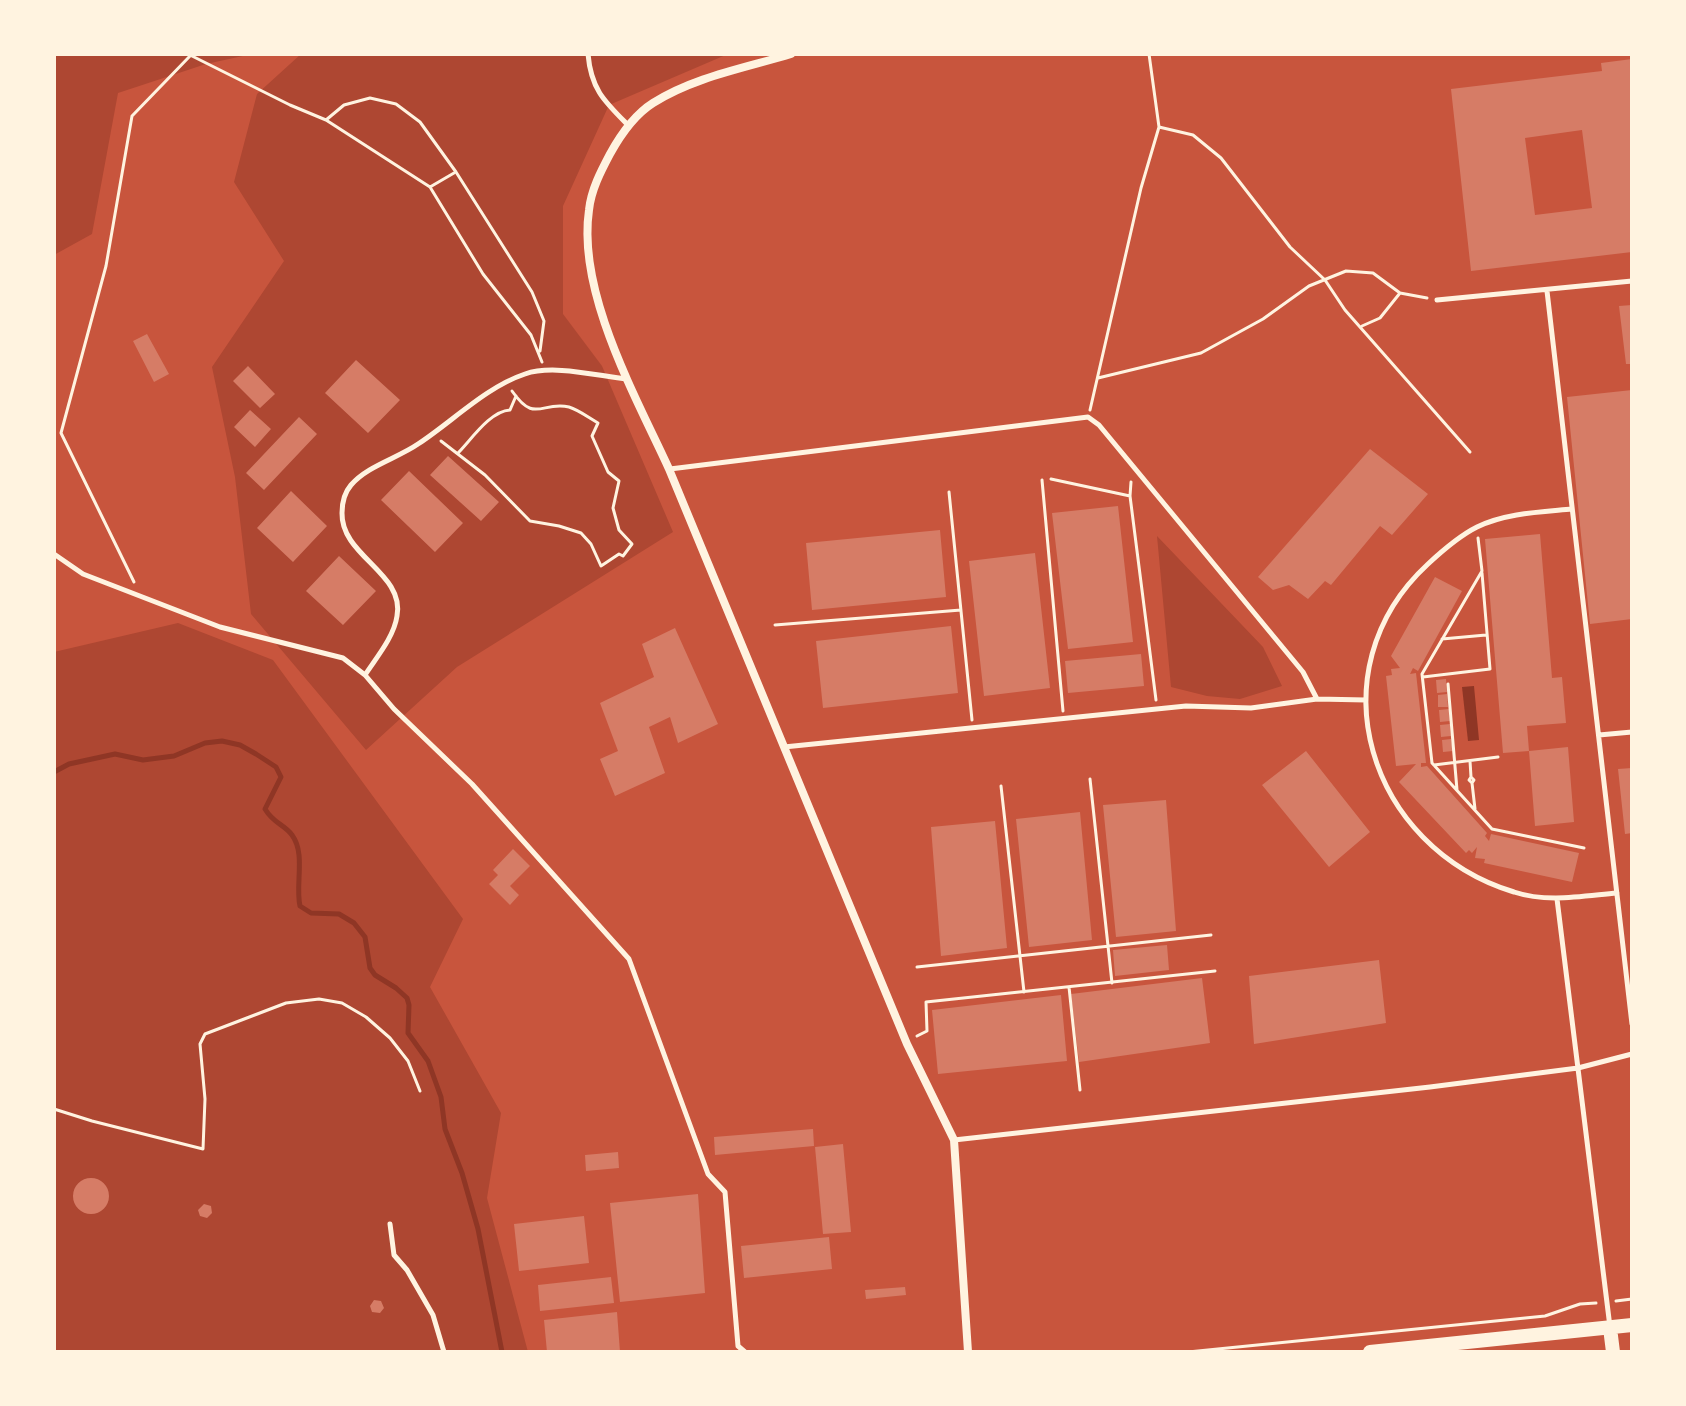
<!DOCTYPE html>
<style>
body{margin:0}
#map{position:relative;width:1686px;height:1406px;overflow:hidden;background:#c8553d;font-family:"Libre Baskerville",serif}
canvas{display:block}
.frame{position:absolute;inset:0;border:56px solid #fff3e0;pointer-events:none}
</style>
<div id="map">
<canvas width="1686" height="1406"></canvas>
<div class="frame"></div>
</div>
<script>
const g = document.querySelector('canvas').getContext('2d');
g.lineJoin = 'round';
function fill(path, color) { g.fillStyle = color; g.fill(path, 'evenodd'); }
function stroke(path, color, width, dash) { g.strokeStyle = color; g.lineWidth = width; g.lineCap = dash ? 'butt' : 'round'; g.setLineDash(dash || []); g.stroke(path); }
fill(new Path2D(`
 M54 54H252L206 64 118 93 92 234 54 255Z
 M301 54H728L609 105 563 206V314L602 366 673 532 457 667 366 750 251 614 235 477 212 367 284 261 234 182 257 94Z
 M1157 536 1263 647 1282 686 1240 699 1207 696 1171 687Z
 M178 623 273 660 463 919 430 987 501 1113 487 1198 528 1352H54V652Z`), '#ae4732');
fill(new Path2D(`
 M1474 686 1479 740 1468 741 1462 687Z`), '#8f3625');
stroke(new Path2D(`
 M54 772 69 764 115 754 143 760 174 756 205 743 222 741 240 745 256 754 276 767 281 777 265 809C274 824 284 824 292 835 306 854 295 884 300 906L311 913 339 914 354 923 365 937 370 968 375 975 396 988 407 998 409 1005 408 1033 428 1061 441 1097 445 1129 462 1173 478 1229 502 1352`), '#8f3625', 5);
fill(new Path2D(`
 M1632 59V252L1471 271 1451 89 1602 71 1601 63ZM1582 130 1592 208 1535 215 1525 138Z
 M1632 305V364H1626L1619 306Z
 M147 334 169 374 154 382 133 341Z
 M356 360 400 400 368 433 325 393Z
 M248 366 275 394 260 408 233 381Z
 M1632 390V619L1590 624 1567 397Z
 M250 410 271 429 255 447 234 427Z
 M299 417 317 434 264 490 246 473Z
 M1370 449 1428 494 1392 535 1380 526 1331 585 1325 581 1308 599 1289 585 1273 590 1258 577Z
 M448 456 499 502 481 521 430 475Z
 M409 471 463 523 435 552 381 500Z
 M291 491 327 526 293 562 257 528Z
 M1118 506 1133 642 1068 649 1052 513Z
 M940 530 946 597 812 610 806 543Z
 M1540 534 1552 678 1562 677 1566 723 1527 726 1529 751 1503 753 1485 539Z
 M1035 553 1050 688 984 696 969 561Z
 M339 556 376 591 343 625 306 591Z
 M1435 577 1462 591 1418 671 1413 668 1410 674 1416 673 1426 763H1421V767L1427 766 1487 833 1485 836 1489 841 1491 834 1579 853 1572 882 1484 863 1485 859 1475 858 1477 847 1472 853 1469 850 1466 853 1399 782 1416 764 1396 766 1386 676 1392 675 1391 669 1400 668 1391 656Z
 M951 626 958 693 823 708 816 641Z
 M675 628 718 724 678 743 670 717 649 727 665 773 615 796 600 759 618 751 600 703 654 677 642 644Z
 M1141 654 1144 686 1068 693 1065 661Z
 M1446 679 1447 692 1437 693 1436 680Z
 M1447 694 1448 707H1438V695Z
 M1449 709 1450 721 1440 722 1439 710Z
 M1450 724 1451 736 1441 737 1440 725Z
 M1451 739 1453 751 1443 752 1442 740Z
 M1568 747 1574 822 1535 826 1529 751Z
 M1306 751 1370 832 1329 867 1262 785Z
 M1632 768V833L1625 834 1618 769Z
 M1166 800 1176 931 1116 937 1103 805Z
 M1080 812 1092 940 1029 947 1016 819Z
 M995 821 1007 948 941 956 931 827Z
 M513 849 530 866 510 886 519 895 510 905 489 884 498 875 493 870Z
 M1167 945 1169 970 1115 976 1113 950Z
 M1379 960 1386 1023 1254 1044 1249 976Z
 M1202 978 1210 1043 1079 1062 1071 994Z
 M1061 995 1067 1061 938 1074 932 1010Z
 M813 1129 814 1146 715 1155 714 1137Z
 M843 1144 851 1232 823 1234 815 1147Z
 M618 1152 619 1168 586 1171 585 1155Z
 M73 1196a18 18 0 1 1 36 0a18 18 0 1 1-36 0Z
 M698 1194 705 1293 620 1302 610 1203Z
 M204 1204 211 1206 212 1213 207 1218 200 1216 198 1210Z
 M584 1216 589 1263 519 1271 514 1224Z
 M829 1237 832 1269 744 1278 741 1246Z
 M611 1277 614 1303 540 1311 538 1285Z
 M905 1287 906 1295 866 1299 865 1290Z
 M374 1300 381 1301 384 1308 380 1313 372 1312 370 1306Z
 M617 1312 620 1352H547L544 1320Z`), '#d67c66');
stroke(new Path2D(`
 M188 54 290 105 326 120 430 187 483 274 531 335 542 362
 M326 120 344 105 370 98 396 104 420 122 456 172 532 292 544 321 540 351
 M1159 127 1193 135 1221 158 1290 247 1325 280 1345 310 1470 452
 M430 187 454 173
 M1362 326 1380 318 1400 293
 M1098 378 1201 353 1263 319 1309 286 1346 271 1373 273 1400 293 1427 298
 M1090 410 1141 188 1159 127 1149 54
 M441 441 485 475 530 521 559 526 581 533 591 544 601 566 619 554 623 556 632 544 619 530 613 508 619 481 608 472 592 436 598 423C589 418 579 410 569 407 541 401 535 424 512 391
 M458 453C471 440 490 411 510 410L516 396
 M1051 479 1130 496
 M1042 480 1063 711
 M1131 482 1130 496 1156 700
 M949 492 972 720
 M1478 538 1482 571 1422 674 1432 763 1492 829 1584 848
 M134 582 61 433 106 266 132 116 190 56
 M775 625 961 610
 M1442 639 1486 635
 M1423 677 1490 669 1482 573
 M1448 684 1457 790
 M1470 761 1471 777
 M1434 765 1498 757
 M1090 779 1112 983
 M1472 783 1474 780 1471 777 1469 780 1472 783 1475 809
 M1001 786 1024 992
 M917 967 1211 935
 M1069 987 1080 1090
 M917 1036 927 1031 926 1002 1215 971
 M54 1109 92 1121 203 1149 205 1099 200 1044 205 1034 286 1003 319 999 342 1003 366 1017 390 1038 408 1061 420 1091
 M1616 1301 1632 1299
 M1188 1352 1545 1316 1580 1304 1596 1303`), '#fff3e0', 3);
stroke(new Path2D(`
 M588 54C591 89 604 101 628 125
 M1547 291 1632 1024
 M1437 300 1632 281
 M670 469 1088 417 1099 425 1303 672 1317 699
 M1572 509C1541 512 1506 513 1477 527 1459 536 1443 550 1428 564 1312 671 1369 848 1514 892 1547 903 1583 896 1617 893
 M54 554 83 574 220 627 343 658 365 675 394 709 472 784 629 959 708 1174 725 1192 738 1346 745 1352
 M365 675C376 658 394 637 397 616 405 573 341 556 342 513 342 503 345 492 351 485 367 466 398 458 418 444 453 421 486 387 525 374 553 364 598 376 627 379
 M1599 735 1632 732
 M784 747 1186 706 1251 708 1317 699 1366 700
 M1557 899 1610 1327
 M954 1140 1430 1087 1578 1068 1632 1054
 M390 1224 394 1255 407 1270 433 1315 444 1352`), '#fff3e0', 5);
stroke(new Path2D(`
 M791 54C745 68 694 77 653 103 634 115 621 134 610 154 601 171 591 190 589 210 577 292 635 395 669 469L907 1044 954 1140 968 1352`), '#fff3e0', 8);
stroke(new Path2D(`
 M1610 1328 1613 1352
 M1370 1352 1632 1325`), '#fff3e0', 14);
</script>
